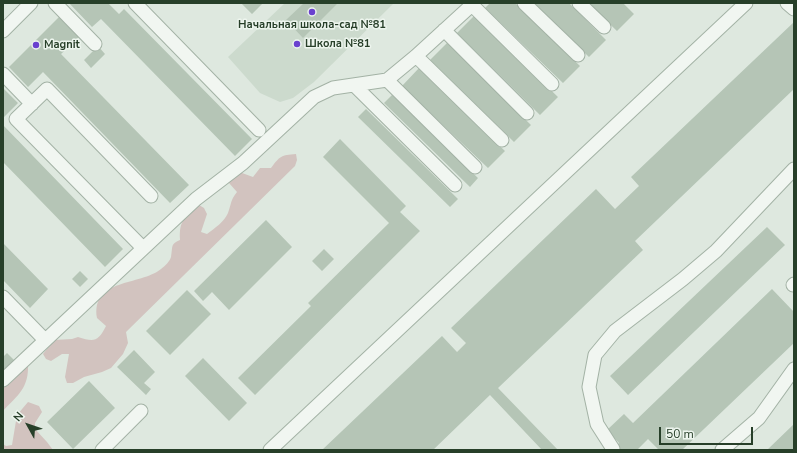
<!DOCTYPE html>
<meta charset="utf-8">
<style>
body{margin:0}
#map{position:relative;width:797px;height:453px;overflow:hidden;background:#dee8df;font-family:"Nunito Sans",sans-serif}
canvas{display:block}
.frame{position:absolute;inset:0;border:4px solid #273f29;pointer-events:none}
.north{position:absolute;left:8px;top:405px;width:40px;height:40px;-webkit-text-stroke:3px #edf5ee;paint-order:stroke;rotate:310deg;font-size:11px;font-weight:700;line-height:16px;text-align:center;color:#273f29}
.north::after{content:'';display:block;margin:auto;width:14px;height:18px;background:#273f29;clip-path:polygon(50% 0,100% 100%,50% 72%,0 100%)}
.scale{position:absolute;left:659px;top:427px;width:94px;height:18px;box-sizing:border-box;border:2px solid #273f29;border-top:0;padding-left:5px;font-size:12px;line-height:14px;white-space:nowrap;color:#273f29;-webkit-text-stroke:3px #edf5ee;paint-order:stroke}
</style>
<div id="map">
<canvas width="797" height="453"></canvas>
<div class="frame"></div>
<div class="north">N</div>
<div class="scale">50 m</div>
</div>
<script>
const g = document.querySelector('canvas').getContext('2d');
g.lineJoin = 'round';
function fill(path, color) { g.fillStyle = color; g.fill(path, 'evenodd'); }
function stroke(path, color, width, dash) { g.strokeStyle = color; g.lineWidth = width; g.lineCap = dash ? 'butt' : 'round'; g.setLineDash(dash || []); g.stroke(path); }
function write(font, color, halo, rows, align = 'center') {
  g.font = font + ' "Nunito Sans",sans-serif'; g.lineWidth = 3; g.setLineDash([]); g.textBaseline = 'middle'; g.strokeStyle = halo; g.fillStyle = color; for (const [text, x, y, turn = 0] of rows) {
    g.save(); g.translate(x, y); g.rotate((+turn || 0) * Math.PI / 180); g.textAlign = isNaN(turn) ? turn : align; if (halo) g.strokeText(text, 0, 0); g.fillText(text, 0, 0); g.restore();
  }
}
fill(new Path2D(`
 M285 3H394L314 82 293 98 280 102 260 93 228 57Z`), '#ccdacd');
fill(new Path2D(`
 M296 154 297 160 295 166 126 332 128 343 123 354 111 368 102 372 84 377 73 383H67L65 377 69 354H62L51 361 46 359 43 354 54 340 72 339 78 337C94 342 98 342 106 326L97 318C91 278 140 286 161 269 165 266 170 261 171 257 173 247 170 244 180 240 179 219 185 218 199 205L204 208 207 214 201 232 207 234C215 228 224 222 228 213 232 202 230 201 237 192L229 183 231 177 236 173H242L253 177 260 168H271C280 156 281 155 296 154Z
 M28 364C29 388 18 395 3 411V388Z
 M28 402 39 406 42 412 35 423V429L47 442 53 450H3V444L6 446 12 445 17 415Z`), '#d2c3bf');
fill(new Path2D(`
 M69 3H108L119 14 124 9 252 139 235 156 101 19 92 27Z
 M241 3H263L252 14Z
 M304 3H338L303 38 286 20Z
 M490 3H515L580 66 563 83 485 8Z
 M534 3H569L606 40 589 57Z
 M588 3H623L634 14 617 31Z
 M474 16 558 97 540 115 457 33Z
 M59 17 79 37 61 54 189 185 170 203 43 72 28 87 9 67Z
 M794 22V89L635 241 643 250 498 388 558 450H542L490 395 433 450H322L442 336 457 352 466 343 451 328 596 189 615 209 639 186 631 177Z
 M447 43 531 125 514 142 430 60Z
 M98 46 105 54 91 68 84 60Z
 M419 68 505 151 488 168 402 86Z
 M3 88 18 103 3 118Z
 M392 95 478 178 470 187 384 103Z
 M366 109 458 199 450 207 358 117Z
 M3 125 123 249 105 267 3 162Z
 M340 139 406 206 400 212 420 231 255 395 238 378 311 306 308 303 389 223 323 157Z
 M266 220 292 247 229 310 212 292 203 301 194 291Z
 M767 227 785 245 628 395 610 376Z
 M3 243 48 289 30 308 3 280Z
 M324 249 334 259 322 271 312 261Z
 M80 271 88 279 80 287 72 279Z
 M772 289 794 312V343L682 450H659L648 439 637 450H612L619 443 607 430 624 414 633 423Z
 M187 290 211 314 170 355 146 331Z
 M134 350 155 372 144 383 151 389 146 395 117 367Z
 M7 353 15 361 3 372V357Z
 M203 358 247 403 229 421 185 376Z
 M89 381 115 408 73 449 47 422Z
 M794 424V450H767Z`), '#b5c5b6');
const minor = new Path2D(`
 M55 3 95 44
 M135 3 259 130
 M524 3 578 55
 M579 3 604 27
 M787 3 794 9
 M472 5 552 84
 M444 30 527 113
 M3 31 31 3
 M416 56 502 140
 M3 74 32 104
 M387 80 475 167
 M354 85 455 185
 M143 248 16 119 47 89 151 196
 M793 285 794 284
 M3 297 45 340
 M3 380 196 199 243 163 314 97 333 88 387 80 416 56 474 3
 M613 449 597 424 589 387 595 355 615 331 683 279 716 251 794 169
 M102 450 141 411
 M270 450 746 3
 M722 450 759 418 794 369`);
stroke(minor, '#a3b2a5', 15);
stroke(minor, '#f1f6f1', 13);
for (const [x, y, r, color] of [
 [312,12,4,"#6a41cf"],
 [297,44,4,"#6a41cf"],
 [36,45,4,"#6a41cf"]
]) { const dot = new Path2D(); dot.arc(x, y, r, 0, 2 * Math.PI); g.fillStyle = color; g.fill(dot); stroke(dot, '#edf5ee', 1.5); }
write('bold 11px', '#273f29', '#edf5ee', [
 ["Начальная школа-сад №81",312,25,"center"],
 ["Школа №81",305,44],
 ["Magnit",44,45]
], 'left');
</script>
